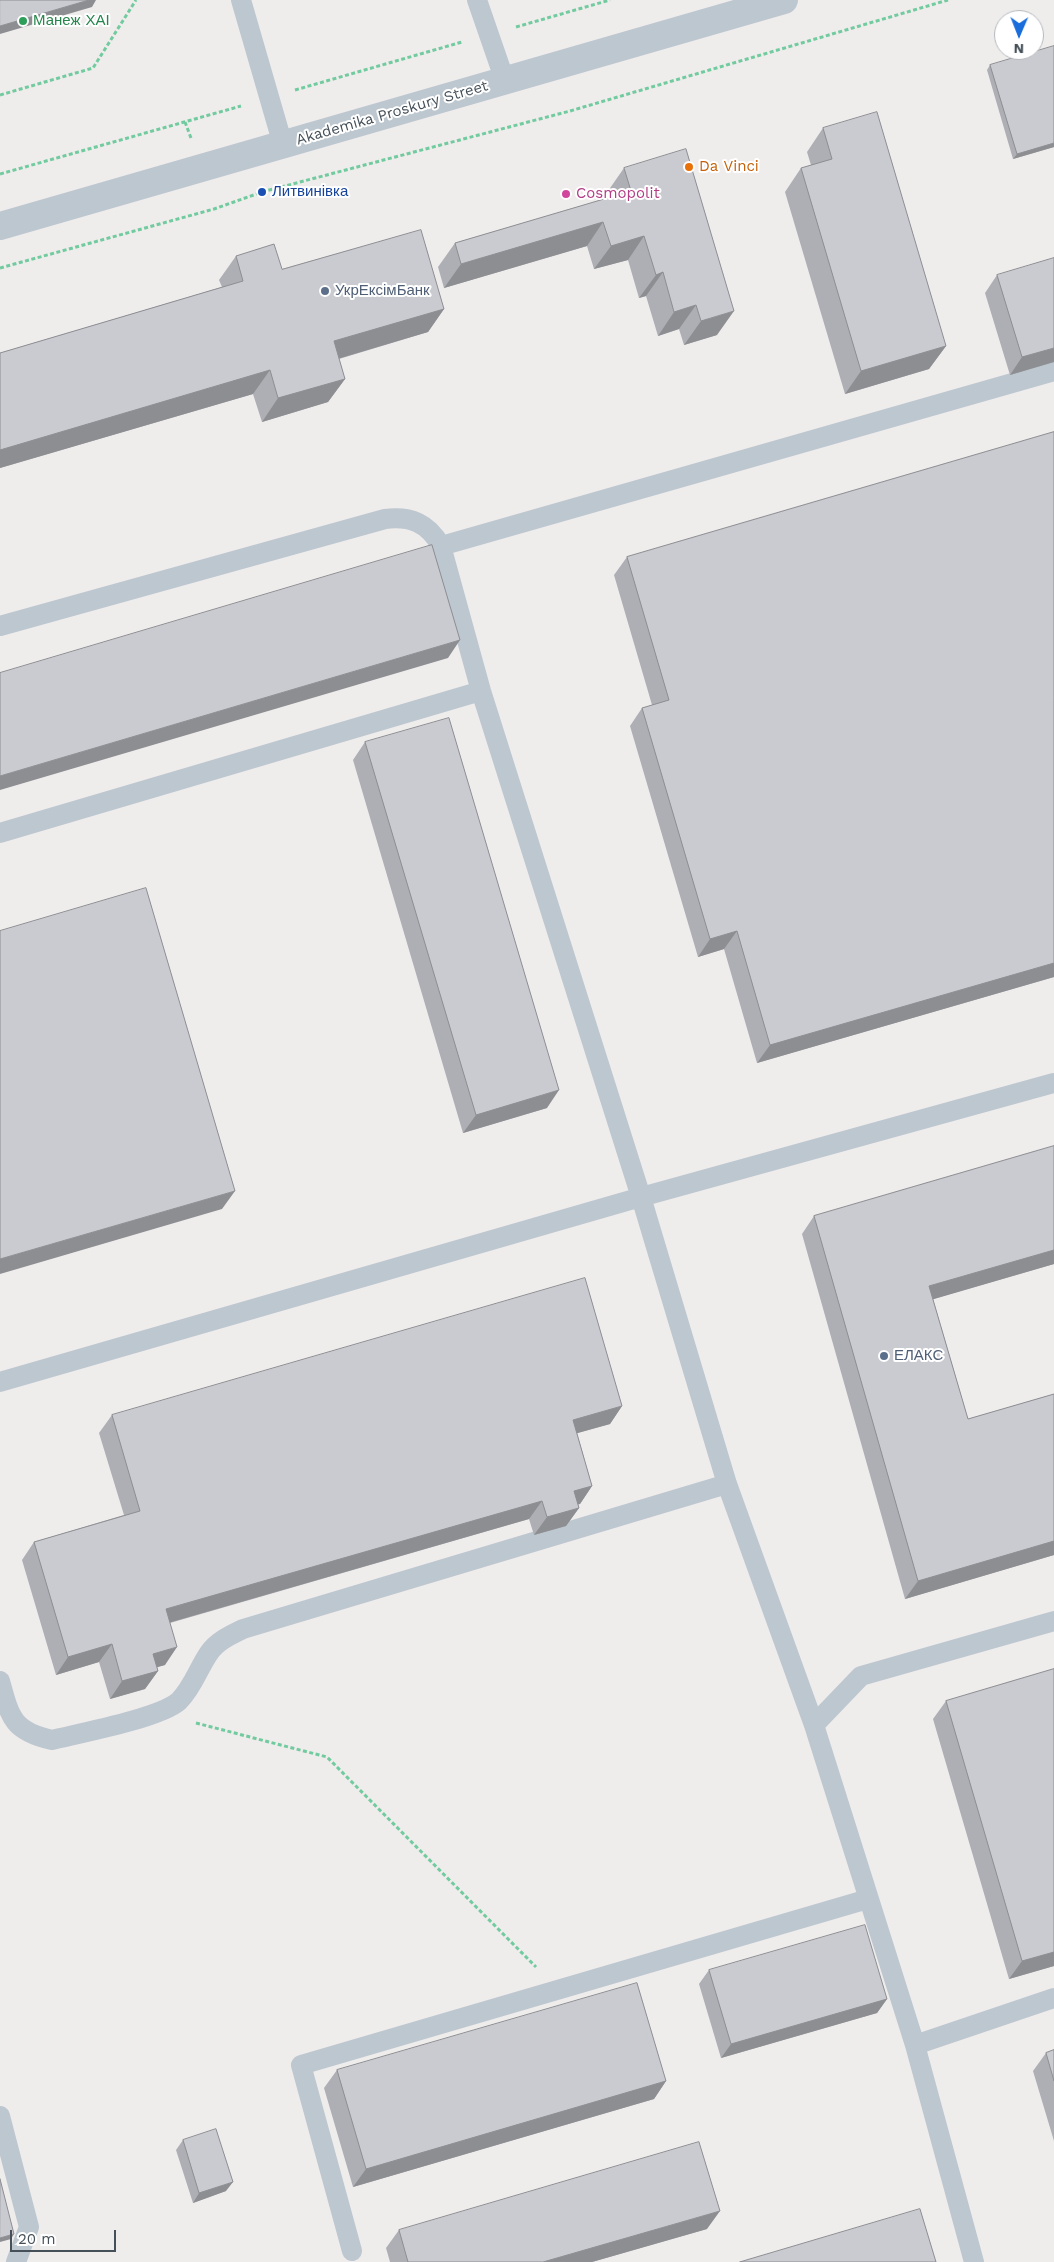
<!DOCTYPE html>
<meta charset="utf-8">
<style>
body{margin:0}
#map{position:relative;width:1054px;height:2262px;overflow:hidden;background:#efecec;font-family:"Work Sans",sans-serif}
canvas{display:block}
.north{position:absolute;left:994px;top:10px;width:50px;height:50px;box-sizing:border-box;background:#fff;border:1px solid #b5b9bd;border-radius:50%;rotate:181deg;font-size:14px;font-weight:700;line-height:20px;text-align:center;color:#455059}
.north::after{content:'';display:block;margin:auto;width:18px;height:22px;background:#196edc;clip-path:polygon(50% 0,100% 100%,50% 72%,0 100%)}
.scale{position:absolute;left:10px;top:2230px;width:106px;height:22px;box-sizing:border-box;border:2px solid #455059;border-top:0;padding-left:6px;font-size:15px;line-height:18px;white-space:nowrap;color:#455059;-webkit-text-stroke:4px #fff;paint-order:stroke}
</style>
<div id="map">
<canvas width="1054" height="2262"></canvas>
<div class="north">N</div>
<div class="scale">20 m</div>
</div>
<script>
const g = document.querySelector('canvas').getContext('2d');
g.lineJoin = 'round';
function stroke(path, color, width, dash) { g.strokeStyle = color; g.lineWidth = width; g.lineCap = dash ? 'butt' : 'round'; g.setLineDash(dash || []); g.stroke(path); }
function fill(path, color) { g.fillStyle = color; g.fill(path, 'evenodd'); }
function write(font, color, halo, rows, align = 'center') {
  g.font = font + ' "Work Sans",sans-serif'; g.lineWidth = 4; g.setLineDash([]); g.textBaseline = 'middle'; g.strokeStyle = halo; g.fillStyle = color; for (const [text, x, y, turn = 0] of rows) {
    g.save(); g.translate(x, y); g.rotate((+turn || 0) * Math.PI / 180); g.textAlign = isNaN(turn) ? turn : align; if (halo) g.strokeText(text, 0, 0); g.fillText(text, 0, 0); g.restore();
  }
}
stroke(new Path2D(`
 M516 27 610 0
 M295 90 462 42
 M0 95 93 68 136 0
 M185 122 191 138
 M0 174 241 106
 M0 268 214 209 262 192 570 111 948 0
 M196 1723 327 1757 536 1967`), '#72cb9f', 3, [4, 2.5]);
stroke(new Path2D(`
 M241 0 283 145
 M477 0 505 81
 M441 546 1054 371
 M0 626 385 519C411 516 428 523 441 546L481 691 641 1197 727 1484 814 1725 915 2045 974 2262
 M0 833 481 691
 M0 1382 641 1197 1054 1083
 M0 1681C10 1717 12 1731 52 1740 81 1733 160 1718 179 1701 193 1687 198 1669 209 1653 217 1641 231 1635 243 1629L727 1484
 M814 1725 861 1676 1054 1621
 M915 2045 1054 1998
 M0 2116 29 2227 16 2262
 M352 2251 301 2065 868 1899`), '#bdc7cf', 20);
stroke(new Path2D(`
 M0 226 784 0`), '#bdc7cf', 28);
fill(new Path2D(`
 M990 65 1054 147 1013 159 987 70Z
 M823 128 946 346 929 369 845 394 785 192 801 168 811 165 807 152Z
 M624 168 717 335 684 345 679 329 658 336 646 296 639 298 628 260 594 269 587 246 444 288 438 267 455 243 609 198 608 191Z
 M236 256 282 269 444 309 428 332 339 359 345 379 328 402 262 422 253 394 0 468V353L222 287 219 280Z
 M997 275 1054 362 1010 375 985 293Z
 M1054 432V977L757 1063 724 949 698 957 630 726 642 708 652 705 614 575 627 557Z
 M365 742 547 1108 463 1133 353 760Z
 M1054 1146V1264L933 1299 968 1419 1054 1394V1555L905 1599 802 1234 814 1216Z
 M622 1406 610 1424 577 1433 592 1486 580 1504H578L579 1508 566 1526 534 1535 529 1519 170 1623 165 1665 157 1667 158 1671 145 1689 110 1699 99 1662 56 1675 22 1560 34 1542 124 1515 99 1433 112 1415Z
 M1054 1669V1966L1009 1979 933 1719 946 1701Z
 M709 1970 887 1999 877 2013 721 2058 699 1984Z
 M1054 2050V2141L1033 2071 1046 2053Z
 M337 2070 666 2081 654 2099 353 2187 324 2088Z
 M183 2140 226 2191 193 2203 176 2150Z
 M707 2229 592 2262H390L386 2248 399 2230Z`), '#adafb4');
fill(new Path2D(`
 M89 0H96L92 7 0 34V26Z
 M1054 143V147L1013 159 1017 154Z
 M603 222 587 246 444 288 461 264Z
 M644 236 628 260 594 269 611 246Z
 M663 272 646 296 639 298 656 275Z
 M696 305 679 329 658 336 674 312Z
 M444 309 428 332 317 365 334 341Z
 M734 311 717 335 684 345 701 321Z
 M946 346 929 369 845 394 861 371Z
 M1054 348V362L1010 375 1022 357Z
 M270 370 253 394 0 468V450Z
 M345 379 328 402 262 422 278 398Z
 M460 640 448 658 0 790V776Z
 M737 931 724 949 698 957 710 939Z
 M1054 963V977L757 1063 770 1045Z
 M559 1090 547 1108 463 1133 476 1115Z
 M235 1191 222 1209 0 1274V1259Z
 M1054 1250V1264L917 1304 929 1286Z
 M622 1406 610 1424 560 1438 573 1420Z
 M592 1486 580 1504 561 1509 574 1491Z
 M542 1501 529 1519 154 1627 166 1609Z
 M579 1508 566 1526 534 1535 547 1517Z
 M1054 1541V1555L905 1599 918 1581Z
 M112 1644 99 1662 56 1675 68 1657Z
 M177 1647 165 1665 140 1672 153 1654Z
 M158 1671 145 1689 110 1699 122 1681Z
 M1054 1952V1966L1009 1979 1022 1961Z
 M887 1999 877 2013 721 2058 731 2044Z
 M666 2081 654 2099 353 2187 366 2169Z
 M233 2182 226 2191 193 2203 199 2193Z
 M720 2211 707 2229 592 2262H543Z
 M14 2234 11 2239 0 2242V2238Z`), '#8d8e92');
const building = new Path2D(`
 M0 0H89L0 26Z
 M1054 46V143L1017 154 990 65Z
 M877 112 946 346 861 371 801 168 832 159 823 128Z
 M686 149 734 311 701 321 696 305 674 312 663 272 656 275 644 236 611 246 603 222 461 264 455 243 631 191 624 168Z
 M421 230 444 309 334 341 345 379 278 398 270 370 0 450V353L243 281 236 256 274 244 282 269Z
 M1054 258V348L1022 357 997 275Z
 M1054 432V963L770 1045 737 931 710 939 642 708 669 700 627 557Z
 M432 545 460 640 0 776V673Z
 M449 718 559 1090 476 1115 365 742Z
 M146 888 235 1191 0 1259V931Z
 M1054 1146V1250L929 1286 968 1419 1054 1394V1541L918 1581 814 1216Z
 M585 1278 622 1406 573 1420 592 1486 574 1491 579 1508 547 1517 542 1501 166 1609 177 1647 153 1654 158 1671 122 1681 112 1644 68 1657 34 1542 140 1511 112 1415Z
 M1054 1669V1952L1022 1961 946 1701Z
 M865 1925 887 1999 731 2044 709 1970Z
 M637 1983 666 2081 366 2169 337 2070Z
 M1054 2050V2081L1046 2053Z
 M216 2129 233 2182 199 2193 183 2140Z
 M699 2142 720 2211 543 2262H408L399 2230Z
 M0 2179 14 2234 0 2238Z
 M920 2209 936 2262H740Z`);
fill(building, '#c9cbd1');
stroke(building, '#8d8e92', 1);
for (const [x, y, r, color] of [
 [23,21,5,"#2e9e5b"],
 [689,167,5,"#e8710a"],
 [262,192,5,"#1a4fb4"],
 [566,194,5,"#d1479c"],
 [325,291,5,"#5c6f8a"],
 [884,1356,5,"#5c6f8a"]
]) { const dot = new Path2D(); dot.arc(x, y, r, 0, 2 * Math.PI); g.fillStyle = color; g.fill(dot); stroke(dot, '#fff', 2); }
write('15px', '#27864d', '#fff', [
 ["Манеж ХАІ",33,21]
], 'left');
write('15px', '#455059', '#fff', [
 ["Akademika Proskury Street",392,113,-16]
]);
write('15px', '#c56008', '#fff', [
 ["Da Vinci",699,167]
], 'left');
write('15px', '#164399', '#fff', [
 ["Литвинівка",272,192]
], 'left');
write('15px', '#b23c85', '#fff', [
 ["Cosmopolit",576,194]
], 'left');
write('15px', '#4e5e75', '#fff', [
 ["УкрЕксімБанк",335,291],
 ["ЕЛАКС",894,1356]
], 'left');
</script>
